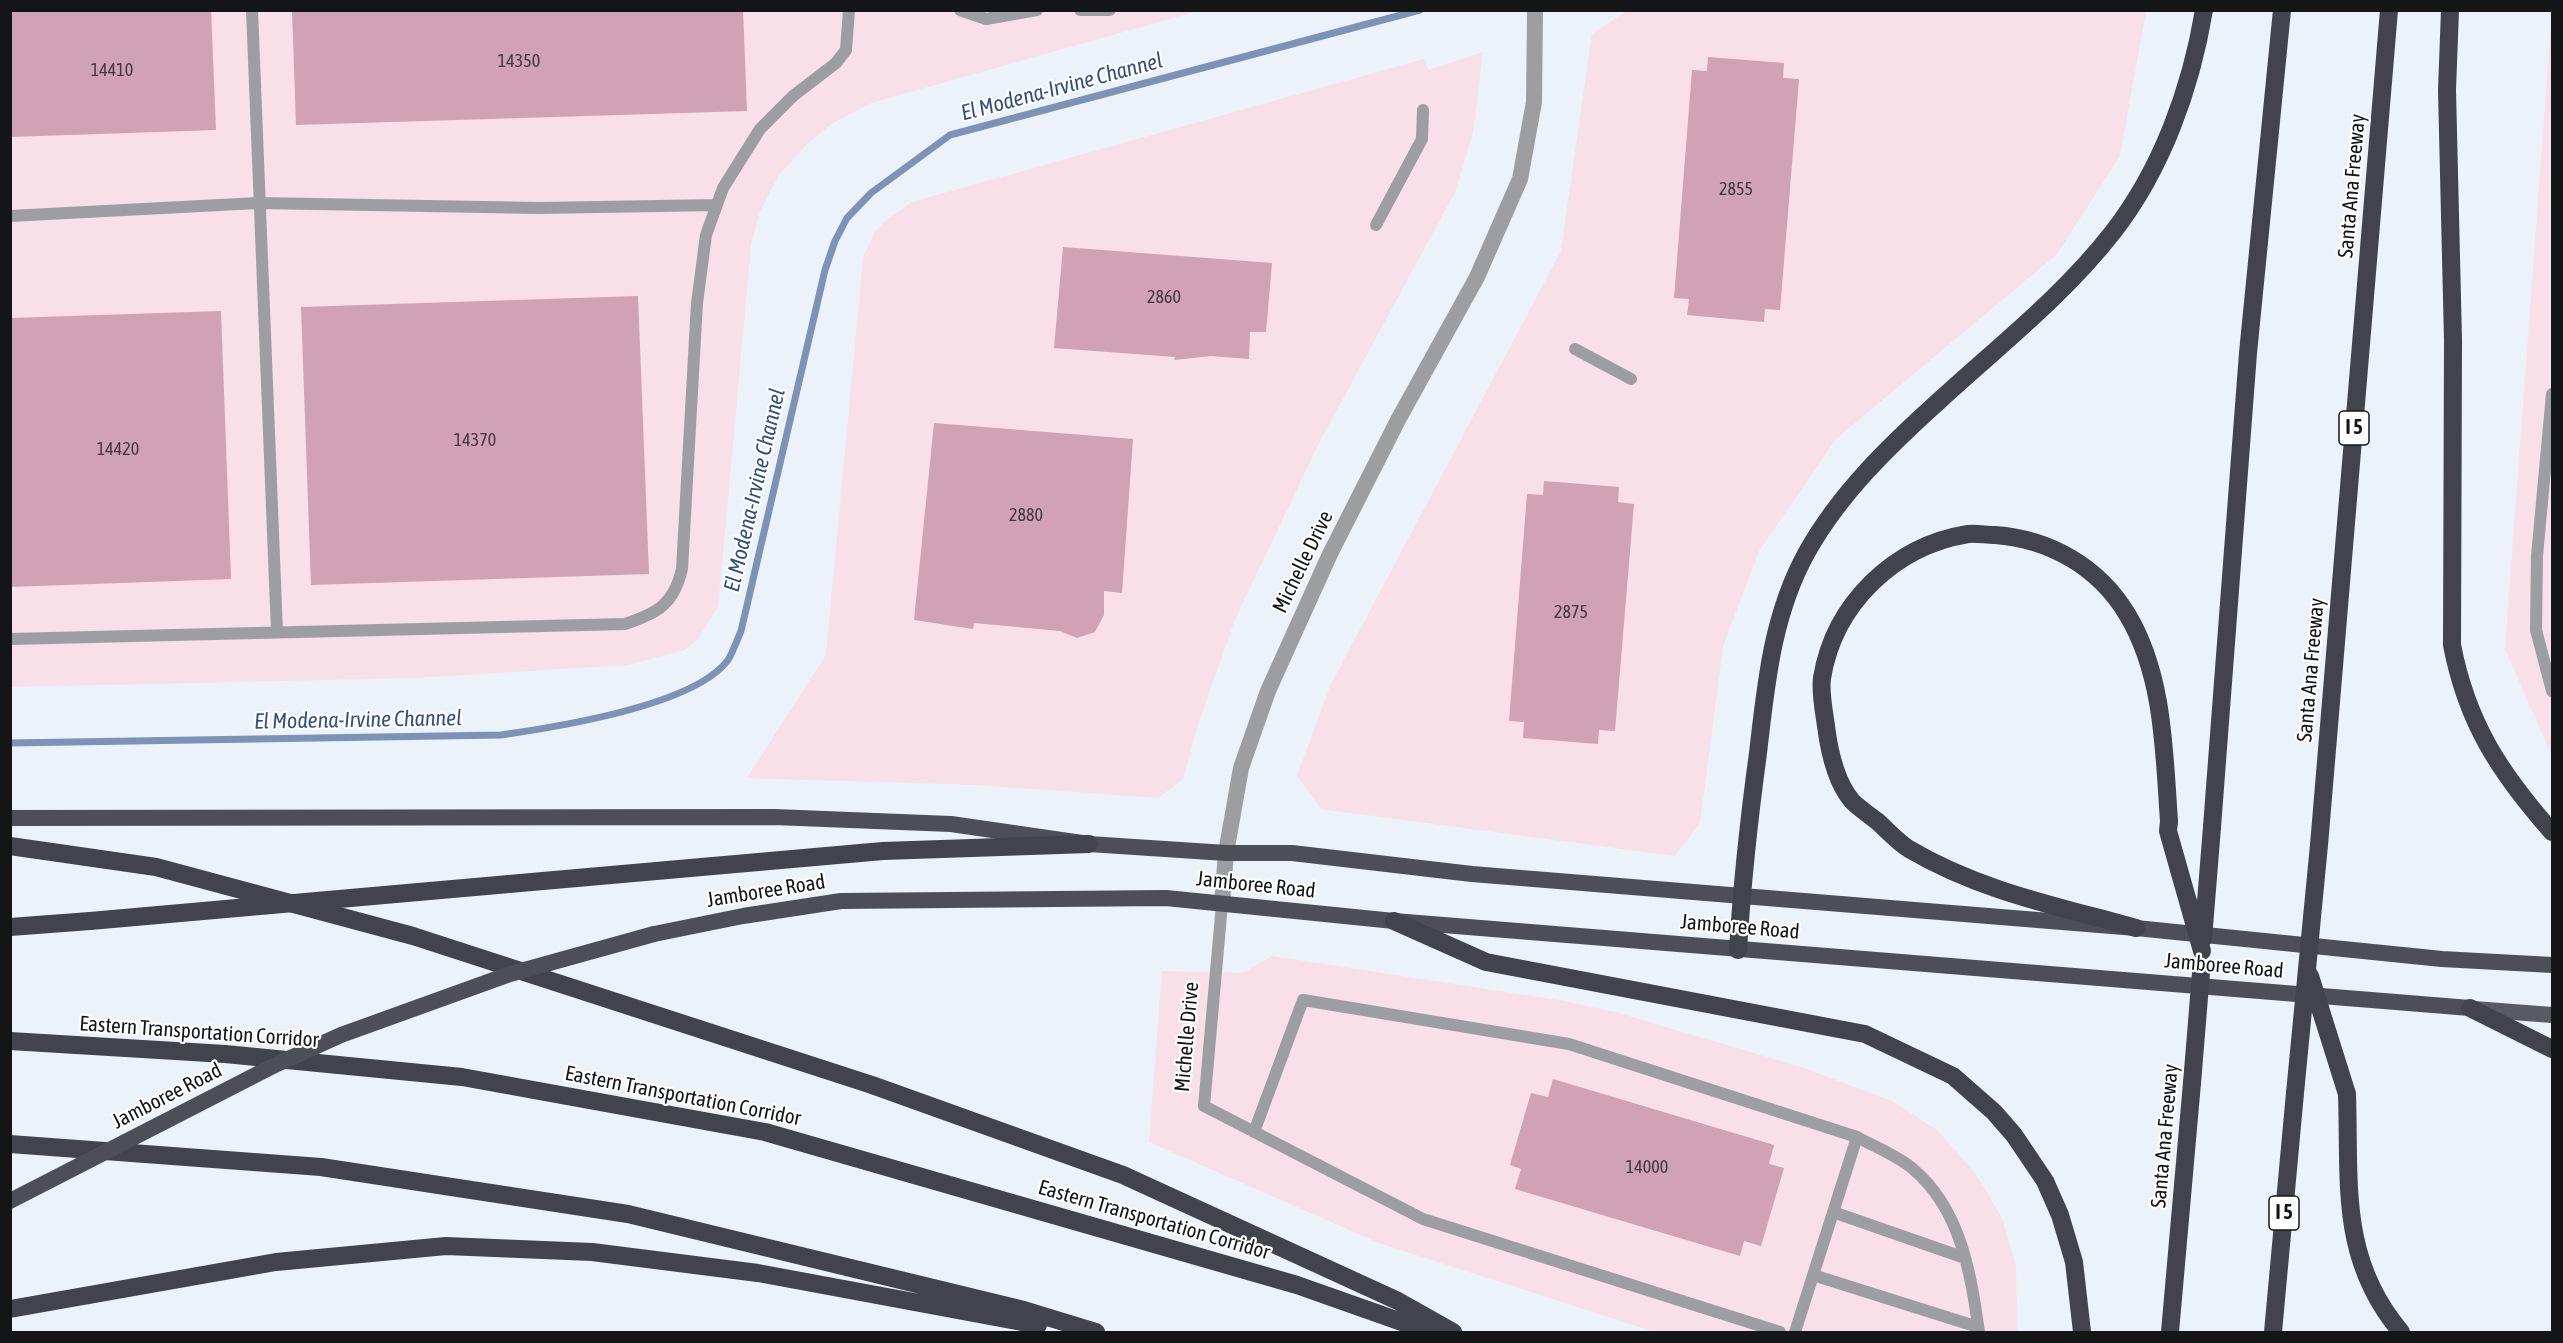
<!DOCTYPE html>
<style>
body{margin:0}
#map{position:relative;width:2563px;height:1343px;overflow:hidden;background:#ebf2f9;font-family:"Asap Condensed",sans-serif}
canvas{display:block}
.frame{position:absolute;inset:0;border:12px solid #131517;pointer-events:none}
</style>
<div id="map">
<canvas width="2563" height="1343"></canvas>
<div class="frame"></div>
</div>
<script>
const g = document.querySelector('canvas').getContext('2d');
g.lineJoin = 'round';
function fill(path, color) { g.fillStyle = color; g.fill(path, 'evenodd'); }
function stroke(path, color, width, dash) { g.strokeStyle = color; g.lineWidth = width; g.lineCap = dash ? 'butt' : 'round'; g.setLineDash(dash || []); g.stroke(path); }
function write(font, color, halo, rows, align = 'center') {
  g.font = font + ' "Asap Condensed",sans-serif'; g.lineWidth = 4.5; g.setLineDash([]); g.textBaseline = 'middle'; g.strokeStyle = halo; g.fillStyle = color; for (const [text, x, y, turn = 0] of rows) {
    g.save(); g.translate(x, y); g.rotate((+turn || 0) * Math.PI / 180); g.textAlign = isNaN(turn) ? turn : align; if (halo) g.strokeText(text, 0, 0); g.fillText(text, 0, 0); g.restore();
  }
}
fill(new Path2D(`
 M1628 10 2146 11 2120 156 2057 254 1836 439 1759 551 1723 646 1700 823 1675 856 1321 809 1297 776 1330 686 1561 251 1592 34Z
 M10 11H1198L871 103 833 123 807 144 779 175 760 211 751 245 718 607 697 640 685 650 627 665 413 678 11 687Z
 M2552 11V756L2505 649Z
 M1483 52 1473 133 1455 192 1319 443 1236 617 1199 721 1183 779 1158 798 977 785 747 778 826 655 863 258 874 233 885 221 912 202 1424 59 1428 70Z
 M1272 956 1564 1001 1615 1012 1801 1067 1892 1101 1937 1130 1975 1173 2002 1218 2016 1266 2017 1332H1655L1379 1243 1149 1142 1162 971 1242 973Z`), '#f9dfe7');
stroke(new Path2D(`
 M10 743 501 735C557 727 694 706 728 660 733 652 737 640 741 631L825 270 835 241 847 218 871 193 950 135 1420 10`), '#7d92b6', 7);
fill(new Path2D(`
 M10 10H211L216 130 10 137Z
 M292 10H743L747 111 296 125Z
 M1708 57 1784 63 1783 78 1799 79 1780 310 1765 309 1764 322 1687 315 1689 299 1674 298 1692 70 1707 71Z
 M1063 247 1272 263 1266 332H1250L1249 359 1211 356 1174 360 1175 357 1054 348Z
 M638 296 649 574 311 585 301 307Z
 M221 311 231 579 10 587V318Z
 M934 423 1133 439 1122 593 1104 591V615L1095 632 1077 638 1060 631 974 623 973 629 914 620Z
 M1544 481 1619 487 1618 502 1634 504 1615 731 1599 730 1598 744 1523 738 1524 722 1509 721 1527 494 1543 495Z
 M1553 1079 1774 1145 1769 1164 1784 1168 1761 1246 1744 1241 1740 1256 1515 1189 1521 1169 1510 1165 1531 1093 1548 1097Z`), '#d0a2b3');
stroke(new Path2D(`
 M252 10 277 632
 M960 10 986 19 1037 10
 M1080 10H1110
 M10 216 258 203 539 208 717 205
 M1376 225 1422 139 1423 110
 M1575 349 1631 379
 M2552 394 2537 556 2536 630 2552 691
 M10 639 625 624C658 613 674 604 682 569L697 303 706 235 723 188 760 129 793 96 836 63 846 50 849 10
 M1222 904 1204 1106 1423 1219 1780 1332
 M1254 1132 1303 1000 1569 1044 1857 1137 1795 1332
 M1857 1137C1875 1147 1898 1156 1913 1169 1961 1209 1971 1275 1979 1332
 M1833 1212 1965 1258
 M1813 1275 1978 1327`), '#9d9ea2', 12);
stroke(new Path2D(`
 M1222 904 1226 853 1241 768 1268 691 1330 554 1398 420 1477 277 1520 179 1534 102 1535 10`), '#9d9ea2', 16);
stroke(new Path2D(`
 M2474 1009 2552 1015`), '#585b61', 16);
stroke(new Path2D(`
 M10 818 774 817 951 824 1089 844 1226 853H1292L1472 874 2136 928 2442 959 2552 965
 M654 934 743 916 841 901 1166 898 1394 921 2470 1008`), '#4c5056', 16);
stroke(new Path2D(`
 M2450 10 2447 90 2453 340 2452 645C2467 723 2500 773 2552 832
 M2212 827 2248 353 2282 10
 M2319 845 2389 10
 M10 846 156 867 413 936 872 1085 1123 1175 1398 1301 1453 1332
 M509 884 883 851 1089 844
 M1394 921 1486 962 1865 1034 1953 1076 1994 1112 2014 1135 2045 1181 2060 1215 2074 1262 2082 1332
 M10 927 90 921
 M2136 928C2057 906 1980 891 1909 849 1898 842 1887 830 1877 821 1869 815 1859 808 1852 801 1836 782 1829 750 1826 726 1824 711 1820 693 1822 678 1834 604 1894 546 1968 534 1976 533 1986 535 1995 535 2049 539 2098 566 2127 614 2164 675 2164 752 2169 821
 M1738 950C1742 884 1749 819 1758 753 1766 684 1772 615 1807 552 1840 493 1890 445 1940 400 1999 346 2064 295 2113 232 2162 169 2191 88 2204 10
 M2470 1008 2552 1049
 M10 1041 225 1054 462 1077 765 1132 1297 1285 1430 1332
 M2347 1094C2350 1183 2339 1259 2401 1332
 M10 1144 321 1167 628 1214 1024 1310 1096 1332
 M10 1309 276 1262 446 1246 592 1252 758 1273 1038 1325
 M2170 1332 2192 1083
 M2273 1332 2295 1093`), '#41444a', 18);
stroke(new Path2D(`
 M10 1201 275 1065 341 1035 510 974 654 934`), '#4c5056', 16);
stroke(new Path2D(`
 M2169 821 2168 831 2202 951
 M90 921 509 884
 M2203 939 2212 827
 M2310 976 2347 1094
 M2192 1083 2201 973
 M2295 1093 2319 845`), '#41444a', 18);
write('18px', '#42383e', null, [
 ["14350",519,61],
 ["14410",112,70],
 ["2855",1736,189],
 ["2860",1164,297],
 ["14370",475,440],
 ["14420",118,449],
 ["2880",1026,515],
 ["2875",1571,612],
 ["14000",1647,1167]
]);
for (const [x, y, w] of [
 [2354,428,30],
 [2284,1213,30]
]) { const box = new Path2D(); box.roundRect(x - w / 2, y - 17, w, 34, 4.5); g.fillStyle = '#fefefe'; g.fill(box); stroke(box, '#131517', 1.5); }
write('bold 20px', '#131517', null, [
 ["I 5",2354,428],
 ["I 5",2284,1213]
]);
write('21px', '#131517', '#fefefe', [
 ["Santa Ana Freeway",2352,186,-85],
 ["Michelle Drive",1303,562,-64],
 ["Santa Ana Freeway",2311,670,-85],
 ["Jamboree Road",1256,885,6],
 ["Jamboree Road",766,891,-9],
 ["Jamboree Road",1740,927,5],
 ["Jamboree Road",2224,966,5],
 ["Eastern Transportation Corridor",199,1032,4],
 ["Michelle Drive",1187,1037,-85],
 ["Jamboree Road",167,1096,-27],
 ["Eastern Transportation Corridor",683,1096,11],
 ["Santa Ana Freeway",2165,1136,-85],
 ["Eastern Transportation Corridor",1154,1220,16]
]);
write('italic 22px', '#345082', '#fefefe', [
 ["El Modena-Irvine Channel",1062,87,-15],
 ["El Modena-Irvine Channel",755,490,-77],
 ["El Modena-Irvine Channel",358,720,-1]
]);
</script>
